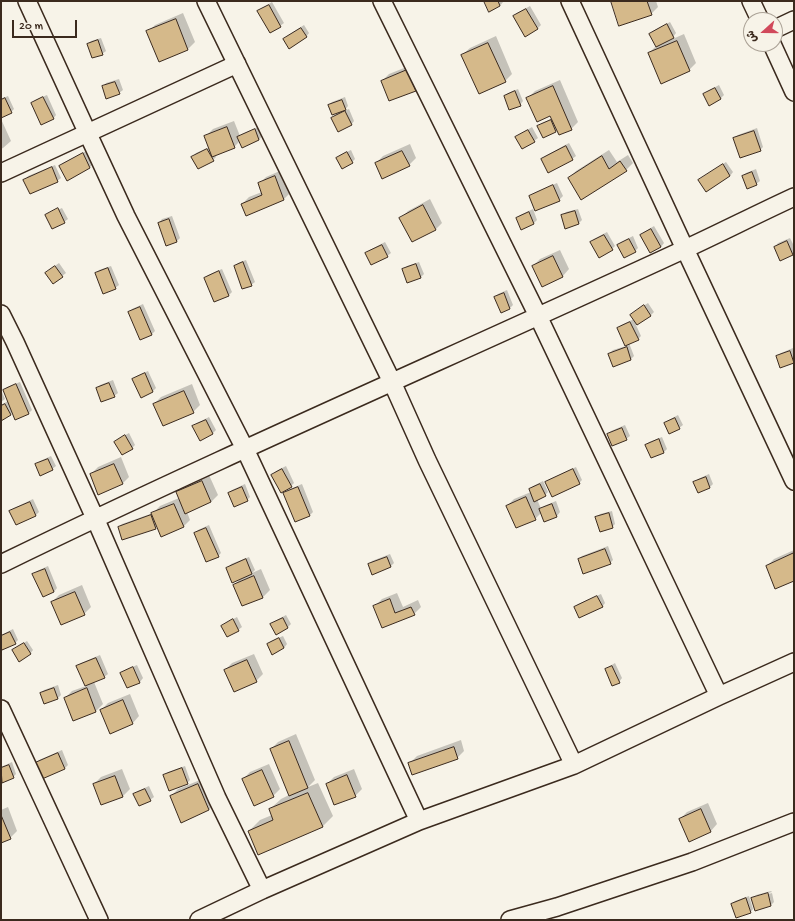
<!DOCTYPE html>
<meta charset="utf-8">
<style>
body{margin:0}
#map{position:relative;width:795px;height:921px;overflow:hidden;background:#f7f3e8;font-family:"Gochi Hand","Playpen Sans Arabic",sans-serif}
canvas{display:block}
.frame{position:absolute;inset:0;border:2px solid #3b2a1e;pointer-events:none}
.north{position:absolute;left:743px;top:12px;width:40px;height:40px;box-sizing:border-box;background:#f7f3e8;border:1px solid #aca397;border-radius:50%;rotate:249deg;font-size:11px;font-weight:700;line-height:16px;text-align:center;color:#3b2a1e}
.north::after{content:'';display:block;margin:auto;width:14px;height:18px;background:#d1495b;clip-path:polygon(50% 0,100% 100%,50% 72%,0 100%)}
.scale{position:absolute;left:12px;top:20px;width:65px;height:18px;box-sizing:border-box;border:2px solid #3b2a1e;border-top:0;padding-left:5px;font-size:12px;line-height:14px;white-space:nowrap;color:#3b2a1e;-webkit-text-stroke:3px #f7f3e8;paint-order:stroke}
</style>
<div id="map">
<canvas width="795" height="921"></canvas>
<div class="frame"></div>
<div class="north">ش</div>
<div class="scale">20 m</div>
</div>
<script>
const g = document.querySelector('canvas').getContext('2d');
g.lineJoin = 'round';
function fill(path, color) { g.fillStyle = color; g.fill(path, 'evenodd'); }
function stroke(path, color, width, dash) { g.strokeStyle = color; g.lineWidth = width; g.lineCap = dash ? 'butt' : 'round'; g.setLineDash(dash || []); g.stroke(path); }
fill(new Path2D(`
 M485 1H503V2L500 6 490 10Z
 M612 1H656L658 7 651 14Z
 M272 2 284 23 280 26 259 11 262 8Z
 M530 6 541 25 537 29 514 16 517 13Z
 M183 13 195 42 188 49 159 61 148 32 155 25Z
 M670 22 676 33 673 37 668 40V41L684 34 696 63 689 70 649 53 656 46 650 34 653 31Z
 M304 25 309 33 306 37 284 39 287 36Z
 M496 36 512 74 505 81 462 55 470 48Z
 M101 38 106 51 102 54 88 44 91 41Z
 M414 64 422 83 415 90 382 81 389 74Z
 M119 79 123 90 119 93 103 87 106 83Z
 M560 80 578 122 571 129 558 130 556 131 543 137 539 126 542 123 553 118 528 98 535 91Z
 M719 85 724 95 721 98 710 104 704 95 708 91Z
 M518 89 523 101 520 105 505 96 508 93Z
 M47 95 56 115 53 119 32 103 35 100Z
 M8 96 14 109 11 112 1 117V99Z
 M345 97 348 106 344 111 349 109 354 121 351 125 332 118 338 112 329 105 332 102Z
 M1 119 11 141 3 148 1 149Z
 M234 121 240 136 242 134 258 127 262 136 259 140 243 147 240 141 234 147 215 154 216 157 213 160 193 157 196 153 210 147 206 136 213 129Z
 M532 127 538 138 534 141 517 137 520 134Z
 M757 128 763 147 760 150 734 138 738 135Z
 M569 143 576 156 572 159H542L545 156Z
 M410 144 416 158 409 165 376 163 383 156Z
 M351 150 355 159 352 162 337 158 340 155Z
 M609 150 617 162 628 155 633 163 626 170 569 178 576 171Z
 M86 151 93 164 90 167 67 180 60 167 63 163Z
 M726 162 733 172 730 176 703 177Z
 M55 165 61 178 57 181 25 180 28 176Z
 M756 169 760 181 756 184 743 176 746 173Z
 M282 170 291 192 284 199 246 214 242 204 249 197 262 192 259 184 266 177Z
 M557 183 563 196 559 200 536 210 530 196 534 193Z
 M430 199 442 223 435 230 401 218 408 211Z
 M62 208 68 219 64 222 46 215 49 212V214Z
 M533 209 537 220 534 223 522 228 517 218 520 215Z
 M578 209 582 220 578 224 562 216 566 212Z
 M172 216 180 238 177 241 167 245 159 223 162 219Z
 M654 226 664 243 661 247 651 252 641 235 644 232Z
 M607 232 615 246 612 249 591 243 594 239Z
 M633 236 638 248 635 251 618 245 621 242Z
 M790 238 794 246V253L781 260 775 247 778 243Z
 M385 242 391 253 387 256 366 254 370 250Z
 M560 250 569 269 562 277 533 266 540 259Z
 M246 260 255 282 251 285 235 266 238 263Z
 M419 262 424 274 420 278 403 270 407 266Z
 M59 263 66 273 53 283 49 270Z
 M111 266 119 285 115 288 96 274 99 270Z
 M222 269 232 292 229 295 214 301 205 278 208 275Z
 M507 290 513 305 510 308 495 297 498 294Z
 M648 303 654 312 651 315 636 325 641 336 638 339 629 343 634 356 631 359 609 354 613 350 626 346 618 329 621 325 634 319 631 315 634 312Z
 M143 304 155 331 152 334 141 339 129 313 132 309Z
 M793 348 794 362 781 366 777 356 781 353Z
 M148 371 156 388 153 391 133 379 137 376Z
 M113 380 118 393 114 396 97 388 100 385Z
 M20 382 32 410 28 414 13 412 10 415 1 420V405L8 401 4 390 7 387Z
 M192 384 200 405 193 412 154 404 161 397Z
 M1 390 5 399 1 402Z
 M678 415 683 425 679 428 665 423 669 420Z
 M209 417 216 430 213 433 200 440 194 426 197 423Z
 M625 425 630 436 626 439 608 434 611 431Z
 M129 433 135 445 132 448 115 442 118 439Z
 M662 437 667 449 664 452 646 445 649 442Z
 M51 456 56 466 52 469 36 465 40 461Z
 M121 457 129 477 122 484 91 474 98 467Z
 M286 466 294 483 291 486 273 475 276 471Z
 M576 467 582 480 579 483 546 482 550 479Z
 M709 474 713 484 710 487 695 482 698 479Z
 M209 475 218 495 211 502 187 512 190 520 183 527 158 525 155 528 119 527 122 524 153 513 160 506 179 498 177 493 184 486Z
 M543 481 548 492 545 495 537 499 541 509 544 506 556 501 560 512 557 516 545 520 542 512 535 519 507 506 514 499 531 492 530 490 533 486Z
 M245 484 250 497 247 500 229 493 232 490Z
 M302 484 313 512 310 515 295 521 284 493 288 490Z
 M33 499 39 512 35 516 10 511 14 508Z
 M612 511 615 524 612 527 596 518 600 514Z
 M209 525 221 553 218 556 195 534 198 530Z
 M608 546 613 560 610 563 579 559 582 556Z
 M794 550V579L767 566 774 559Z
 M390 554 394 563 390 567 369 565 372 561Z
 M249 557 255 570 252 573 261 569 270 590 263 597 243 605 234 585 241 578 228 568 231 564Z
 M48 566 57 588 54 592 43 596 34 574 37 571Z
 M82 585 91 607 84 614 52 602 59 595Z
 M397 593 403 607 418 600 421 607 414 614 383 627 375 606 382 599Z
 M601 594 605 603 602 607H575L578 604Z
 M286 615 291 624 287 628 271 624 275 621Z
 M237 617 242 627 238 630 222 626 226 623Z
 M13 629 18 640 15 643 1 646V635Z
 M283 636 287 644 284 648 268 644 271 641Z
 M27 641 33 650 30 654 13 650 17 647Z
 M254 654 263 674 256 681 225 670 232 663Z
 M100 655 108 674 104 677 94 682 103 704 96 711 74 720 65 698 72 691 86 686 77 666 81 663Z
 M615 663 622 678 619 682 606 669 610 666Z
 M137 665 143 678 140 682 128 687 121 673 125 670Z
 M58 685 61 695 58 698 44 702 41 693 44 690Z
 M130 694 139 716 132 724 101 710 108 703Z
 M296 734 315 780 308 787 318 783 333 816 322 827 249 831 260 820 272 815 270 809 281 799 289 795 271 749 278 742Z
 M461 740 464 751 457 758 409 764 417 756Z
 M62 750 68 765 65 768 42 778 36 763 39 760Z
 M12 762 16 774 13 777 2 781 1 778V767Z
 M269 764 280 789 273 796 243 779 250 772Z
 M185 766 190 780 187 783 164 775 168 772Z
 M122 769 130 789 123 796 94 784 101 777Z
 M354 769 362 789 355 796 327 784 334 777Z
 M205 778 216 802 209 810 171 796 178 789Z
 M149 786 154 797 150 800 135 794 138 791Z
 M708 803 717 824 710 832 680 819 687 812Z
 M8 807 17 831 10 838 1 842V810Z
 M771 891 772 892 755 896V898L772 893 774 902 771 905 752 898 756 895Z
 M749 896 753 909 750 913 732 904 735 901Z`), '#0003');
const building = new Path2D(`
 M484 1H498L500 6 489 12Z
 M611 1H647L652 15 619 26Z
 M269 5 281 27 270 33 257 11Z
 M526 9 538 29 525 37 513 16Z
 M176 19 188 50 159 62 146 31Z
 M667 24 674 38 656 47 649 34Z
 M301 28 307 37 289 49 283 39Z
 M98 40 103 55 92 58 87 44Z
 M677 41 690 71 661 84 648 53Z
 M488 43 506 82 479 94 461 55Z
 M407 70 416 91 389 101 381 81Z
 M115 82 120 94 106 99 102 86Z
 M553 86 572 130 559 135 550 116 537 122 526 98Z
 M715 88 721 99 709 106 703 94Z
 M515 91 521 106 509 110 504 96Z
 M43 97 54 119 41 125 31 103Z
 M5 98 12 113 1 118V100Z
 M342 100 346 110 332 115 328 105Z
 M345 111 352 125 338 132 331 118Z
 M551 120 556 132 543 138 537 126Z
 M227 127 235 148 212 157 204 136Z
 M255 129 259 140 242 148 237 137Z
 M528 130 535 142 522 149 515 137Z
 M754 131 761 151 740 158 733 138Z
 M566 146 573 160 548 173 541 159Z
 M207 149 214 161 198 169 191 157Z
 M402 151 410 166 382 179 375 163Z
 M347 152 353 163 342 169 336 158Z
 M83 153 90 168 67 181 59 166Z
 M602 156 609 169 620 161 627 171 581 200 568 178Z
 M723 164 730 176 706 192 698 180Z
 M52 167 58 182 30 194 23 180Z
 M752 172 757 185 747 189 742 176Z
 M275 176 284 200 246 216 241 204 262 195 258 183Z
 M553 185 560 201 535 211 529 196Z
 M423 205 436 230 412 242 399 218Z
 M58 208 65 223 52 229 45 215Z
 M575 211 579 224 565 229 561 215Z
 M529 212 534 224 521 230 516 218Z
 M169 219 177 242 166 246 158 223Z
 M651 229 661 247 650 253 640 235Z
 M604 235 613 250 599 258 590 242Z
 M629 239 636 252 624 258 617 245Z
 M787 241 793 255 780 261 774 247Z
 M382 245 388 257 371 265 365 253Z
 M553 256 563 277 542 287 532 266Z
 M243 262 252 286 242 289 234 266Z
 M416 264 421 278 407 283 402 269Z
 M55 266 63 277 53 284 45 273Z
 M108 268 116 289 103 294 95 273Z
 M219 271 229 296 214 302 204 278Z
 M504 293 510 309 501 313 494 297Z
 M644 305 651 316 637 325 630 315Z
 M140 307 152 335 140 340 128 312Z
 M630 322 639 340 625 346 617 328Z
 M627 347 631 360 613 367 608 354Z
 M790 351 794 363 780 368 776 356Z
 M145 373 153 392 141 398 132 379Z
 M109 383 115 397 101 402 96 388Z
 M16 384 29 414 15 420 3 390Z
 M184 391 194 413 163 426 153 404Z
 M5 404 11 415 1 421V406Z
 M675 418 680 429 669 434 664 423Z
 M206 420 213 434 200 441 192 426Z
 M622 428 627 440 612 446 607 434Z
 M125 435 133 449 122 455 114 442Z
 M659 439 664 453 651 458 645 445Z
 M48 459 53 470 40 476 35 464Z
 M114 464 123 484 98 495 90 474Z
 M282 469 292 487 281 493 271 475Z
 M573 469 580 484 552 497 545 482Z
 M706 477 710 488 698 493 693 482Z
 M202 481 211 502 185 514 176 492Z
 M540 484 546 496 534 502 529 489Z
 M242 487 248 501 234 507 228 493Z
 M298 487 310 516 295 522 283 493Z
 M526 497 536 520 516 528 506 506Z
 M30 502 36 516 16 525 9 511Z
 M174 504 184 527 161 537 151 513Z
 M552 504 557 517 544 522 539 509Z
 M609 513 613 528 600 532 595 517Z
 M151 515 156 529 122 540 118 527Z
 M206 528 219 557 206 562 194 533Z
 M605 549 611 564 583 574 578 559Z
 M794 553V581L775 589 766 566Z
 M387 557 391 567 372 575 368 564Z
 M246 559 252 574 232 583 226 568Z
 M45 569 54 592 43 597 32 574Z
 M254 576 263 598 242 606 233 585Z
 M75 592 85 615 61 625 51 602Z
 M597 596 603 607 579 618 574 607Z
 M390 599 395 613 411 607 415 615 382 628 373 606Z
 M283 618 288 628 276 635 270 624Z
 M233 619 239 631 227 637 221 626Z
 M10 632 16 644 2 650 1 648V636Z
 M279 638 284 648 272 655 267 644Z
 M24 643 31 654 19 662 12 650Z
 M96 658 105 678 85 686 76 666Z
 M247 660 257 682 234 692 224 670Z
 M612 666 620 683 612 686 605 669Z
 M133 667 140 683 127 688 120 673Z
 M54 688 58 699 44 704 40 693Z
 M87 688 96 712 73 721 64 698Z
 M123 700 133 724 110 734 100 710Z
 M289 741 308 788 289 796 270 749Z
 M454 747 458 759 412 775 408 763Z
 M58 753 65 769 42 779 35 763Z
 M9 765 14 778 2 783 1 768Z
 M182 768 188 784 169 791 163 775Z
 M262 770 274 797 254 806 242 779Z
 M347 775 356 797 334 805 326 784Z
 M115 776 123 797 101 805 93 784Z
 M198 784 209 810 181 823 170 796Z
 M145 789 151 801 139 806 133 794Z
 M308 793 323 827 258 855 248 831 273 820 269 809Z
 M701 809 711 832 689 842 679 819Z
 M1 815 11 839 1 843Z
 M768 893 771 906 755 911 751 898Z
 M746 898 751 913 736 918 731 904Z`);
fill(building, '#d5b98a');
stroke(building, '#3b2a1e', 1);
const street = new Path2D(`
 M27 1 88 134 126 216 245 449 419 821
 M206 1 392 382 427 460 574 765
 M382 1 538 316 719 696
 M570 1 685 249 794 481
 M751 1 760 20
 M775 29 794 20
 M772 44 794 92
 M1 173 237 64
 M1 314 15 342 95 518 217 798 262 890
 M1 564C226 454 456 355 683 250 720 233 757 214 794 197
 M1 709 99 920
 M199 920 262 890 419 821 574 765 719 696 794 662
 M510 920 557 907 692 862 794 822`);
stroke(street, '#3b2a1e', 20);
stroke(street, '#f7f3e8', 17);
</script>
